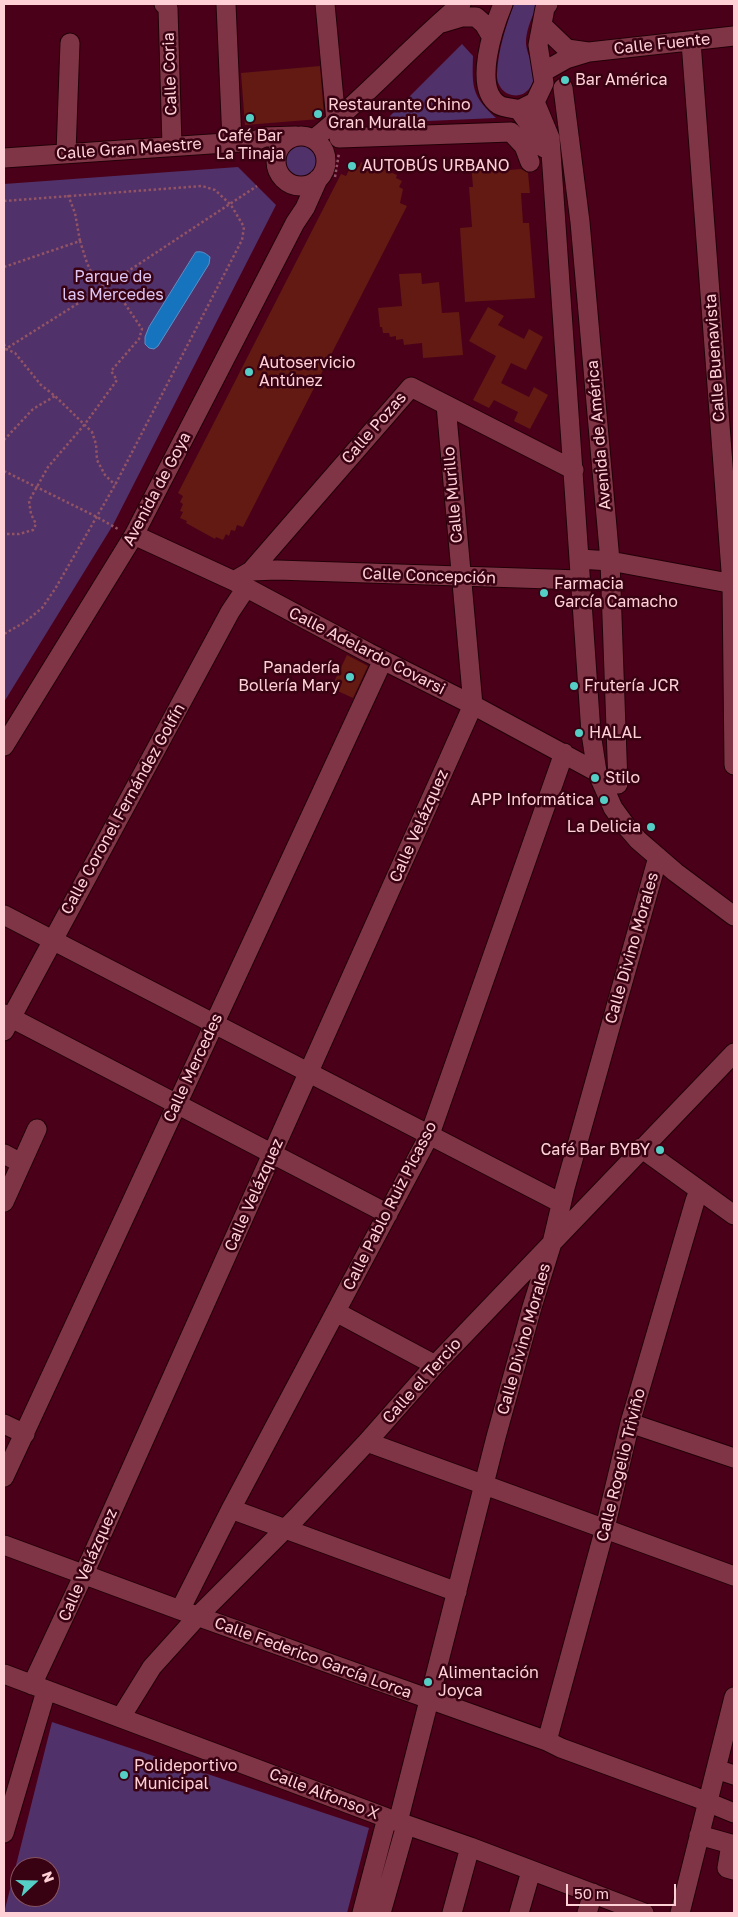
<!DOCTYPE html>
<meta charset="utf-8">
<style>
body{margin:0}
#map{position:relative;width:738px;height:1917px;overflow:hidden;background:#4a0019;font-family:"Golos Text",sans-serif}
canvas{display:block}
.frame{position:absolute;inset:0;border:5px solid #ffd1d7;pointer-events:none}
.north{position:absolute;left:10px;top:1857px;width:50px;height:50px;box-sizing:border-box;background:#380212;border:1px solid #885561;border-radius:50%;rotate:69deg;font-size:14px;font-weight:700;line-height:20px;text-align:center;color:#ffd1d7}
.north::after{content:'';display:block;margin:auto;width:18px;height:22px;background:#55cec5;clip-path:polygon(50% 0,100% 100%,50% 72%,0 100%)}
.scale{position:absolute;left:566px;top:1884px;width:110px;height:22px;box-sizing:border-box;border:2px solid #ffd1d7;border-top:0;padding-left:6px;font-size:15px;line-height:18px;white-space:nowrap;color:#ffd1d7;-webkit-text-stroke:4px #380212;paint-order:stroke}
</style>
<div id="map">
<canvas width="738" height="1917"></canvas>
<div class="frame"></div>
<div class="north">N</div>
<div class="scale">50 m</div>
</div>
<script>
const g = document.querySelector('canvas').getContext('2d');
g.lineJoin = 'round';
function fill(path, color) { g.fillStyle = color; g.fill(path, 'evenodd'); }
function stroke(path, color, width, dash) { g.strokeStyle = color; g.lineWidth = width; g.lineCap = dash ? 'butt' : 'round'; g.setLineDash(dash || []); g.stroke(path); }
function write(font, color, halo, rows, align = 'center') {
  g.font = font + ' "Golos Text",sans-serif'; g.lineWidth = 5; g.setLineDash([]); g.textBaseline = 'middle'; g.strokeStyle = halo; g.fillStyle = color; for (const [text, x, y, turn = 0] of rows) {
    g.save(); g.translate(x, y); g.rotate((+turn || 0) * Math.PI / 180); g.textAlign = isNaN(turn) ? turn : align; if (halo) g.strokeText(text, 0, 0); g.fillText(text, 0, 0); g.restore();
  }
}
fill(new Path2D(`
 M514 4H538C533 15 527 27 526 40 525 55 539 70 532 84 523 104 496 96 497 74 498 50 506 26 514 4Z
 M462 44 473 56C472 88 472 96 496 118L383 123Z
 M286 161a16 16 0 1 1 32 0a16 16 0 1 1-32 0Z
 M238 167 276 205 113 525 4 702V184Z
 M52 1722 369 1828 347 1913H4ZM20 1867H50V1897H20Z`), '#513169');
const water = new Path2D(`
 M196 252C203 251 205 253 210 257L209 264 158 346 154 349 149 348 145 344V337L149 327Z`);
fill(water, '#1674be');
stroke(water, '#5c90c6', 1);
fill(new Path2D(`
 M320 66 324 116 320 119 245 125 241 73Z
 M361 162 367 165 368 162 397 175 396 178 402 181 399 187 403 189 400 203 407 206 243 527 237 525 235 531 231 530 229 536 226 534 223 540 216 537 215 539 186 523 187 521 180 518 183 512 180 511 183 504 180 502 183 496 178 493 341 174 346 176 349 170 352 172 355 165 359 167Z
 M484 162 485 172 521 169 528 173 530 193H521L523 223H529L535 298 465 302 460 228 472 227 469 187H473L471 163Z
 M421 273 422 284 439 282 442 313 459 312 463 355 423 358 422 343 404 345 403 339 396 340V336L390 337 389 333H383L382 327H380L378 308 402 306 399 274Z
 M488 307 504 316 498 325 524 339 529 329 543 337 526 370 511 363 501 383 529 397 534 387 548 395 530 429 514 421 518 412 494 400 489 408 473 400 496 356 469 341Z
 M347 655 368 666 353 698 331 688Z`), '#621a13');
const minor = new Path2D(`
 M164 4 168 8 172 146
 M226 4 232 141
 M325 4 336 121
 M503 4C494 26 472 88 499 105 504 108 513 108 519 110L535 102 544 83 538 45 545 8 548 4
 M442 23 462 17H476L484 24 491 36
 M542 25 567 49 588 52
 M691 42 732 584 734 765
 M543 72 566 59 589 52 734 36
 M563 88 580 222 610 561 618 784
 M535 102 550 138 591 733 597 772 613 808 626 826 638 840 675 872 734 916
 M519 110 537 135 544 148
 M276 161a25 25 0 1 1 50 0a25 25 0 1 1-50 0Z
 M339 138 511 132 524 146 530 162
 M314 139C366 97 410 47 461 4
 M66 153 70 43
 M4 158 255 141 264 137 296 136
 M134 535 234 581 369 653 473 705 597 772
 M580 559 610 561 734 584
 M251 571 277 570 580 580
 M234 581 251 571 411 387 574 470
 M4 746 134 535 295 223 305 208 318 179
 M4 915 561 1203
 M4 1014 388 1214
 M4 1031 230 612 246 588
 M641 1148 734 1215
 M4 1154 21 1163
 M4 1202 37 1129
 M336 1312 435 1365
 M630 1423 734 1458
 M4 1424 25 1434
 M367 1442 734 1576
 M4 1477 383 660
 M231 1509 457 1592
 M4 1545 180 1610 547 1741 561 1748 695 1797 734 1813
 M180 1610 231 1509 430 1134 564 753
 M4 1674 387 1818 470 1847 644 1913
 M32 1685 84 1574 473 705 446 405
 M121 1717 152 1667 198 1616 296 1518 367 1442 435 1365 734 1053
 M547 1741 605 1528 630 1423 695 1201 699 1190
 M716 1769 734 1775
 M398 1822 496 1437 532 1307 552 1243 565 1188 658 857
 M4 1833 46 1691
 M699 1835 731 1844 727 1868 734 1870
 M362 1913 387 1818
 M381 1913 406 1825
 M452 1913 470 1847
 M519 1913 531 1871
 M587 1913 593 1893
 M680 1913 734 1697`);
stroke(minor, '#210008', 21);
stroke(new Path2D(`
 M335 177 339 153
 M68 195 75 213 80 241
 M4 201 202 186 215 190 231 205 244 227 242 240 115 485 55 589 42 608 25 622 4 634
 M4 267 80 241 87 263 95 280 123 301 142 329 139 339 111 371 117 380 85 424 48 467 29 501 31 514 36 524 33 530 19 534H4
 M4 344 6 349 15 353 41 385 55 396 92 432 96 444 97 460 105 475 115 485
 M4 350 104 287 257 186
 M4 440 33 409 55 396
 M4 471 97 517 118 529`), '#925364', 2.5, [2.5, 2.5]);
stroke(minor, '#803546', 19);
for (const [x, y, r, color] of [
 [565,80,5,"#55cec5"],
 [318,114,5,"#55cec5"],
 [250,118,5,"#55cec5"],
 [352,166,5,"#55cec5"],
 [249,372,5,"#55cec5"],
 [544,593,5,"#55cec5"],
 [350,677,5,"#55cec5"],
 [574,686,5,"#55cec5"],
 [579,733,5,"#55cec5"],
 [595,778,5,"#55cec5"],
 [604,800,5,"#55cec5"],
 [651,827,5,"#55cec5"],
 [660,1150,5,"#55cec5"],
 [428,1682,5,"#55cec5"],
 [124,1775,5,"#55cec5"]
]) { const dot = new Path2D(); dot.arc(x, y, r, 0, 2 * Math.PI); g.fillStyle = color; g.fill(dot); stroke(dot, '#380212', 2); }
write('16px', '#ffd1d7', '#380212', [
 ["Calle Fuente",662,44,-6],
 ["Calle Coria",170,74,-92],
 ["Calle Gran Maestre",129,149,-4],
 ["Calle Buenavista",715,358,-94],
 ["Calle Pozas",374,428,-49],
 ["Avenida de América",599,435,-95],
 ["Avenida de Goya",157,489,-62],
 ["Calle Murillo",453,495,-95],
 ["Calle Concepción",429,576,2],
 ["Calle Adelardo Covarsi",367,651,27],
 ["Calle Coronel Fernández Golfín",123,809,-61],
 ["Calle Velázquez",419,826,-66],
 ["Calle Divino Morales",632,948,-74],
 ["Calle Mercedes",193,1068,-65],
 ["Calle Velázquez",254,1195,-66],
 ["Calle Pablo Ruiz Picasso",390,1206,-63],
 ["Calle Divino Morales",524,1339,-74],
 ["Calle el Tercio",422,1381,-48],
 ["Calle Rogelio Triviño",621,1465,-76],
 ["Calle Velázquez",88,1565,-66],
 ["Calle Federico García Lorca",313,1658,20],
 ["Calle Alfonso X",324,1794,21]
]);
write('16px', '#ffd1d7', '#380212', [
 ["Bar América",575,80],
 ["Restaurante Chino",328,105],
 ["Gran Muralla",328,123],
 ["Café Bar",250,136,"center"],
 ["La Tinaja",250,154,"center"],
 ["AUTOBÚS URBANO",362,166],
 ["Autoservicio",259,363],
 ["Antúnez",259,381],
 ["Farmacia",554,584],
 ["García Camacho",554,602],
 ["Panadería",340,668,"right"],
 ["Bollería Mary",340,686,"right"],
 ["Frutería JCR",584,686],
 ["HALAL",589,733],
 ["Stilo",605,778],
 ["APP Informática",594,800,"right"],
 ["La Delicia",641,827,"right"],
 ["Café Bar BYBY",650,1150,"right"],
 ["Alimentación",438,1673],
 ["Joyca",438,1691],
 ["Polideportivo",134,1766],
 ["Municipal",134,1784]
], 'left');
write('16px', '#dec6f4', '#380212', [
 ["Parque de",113,277],
 ["las Mercedes",113,295]
]);
</script>
